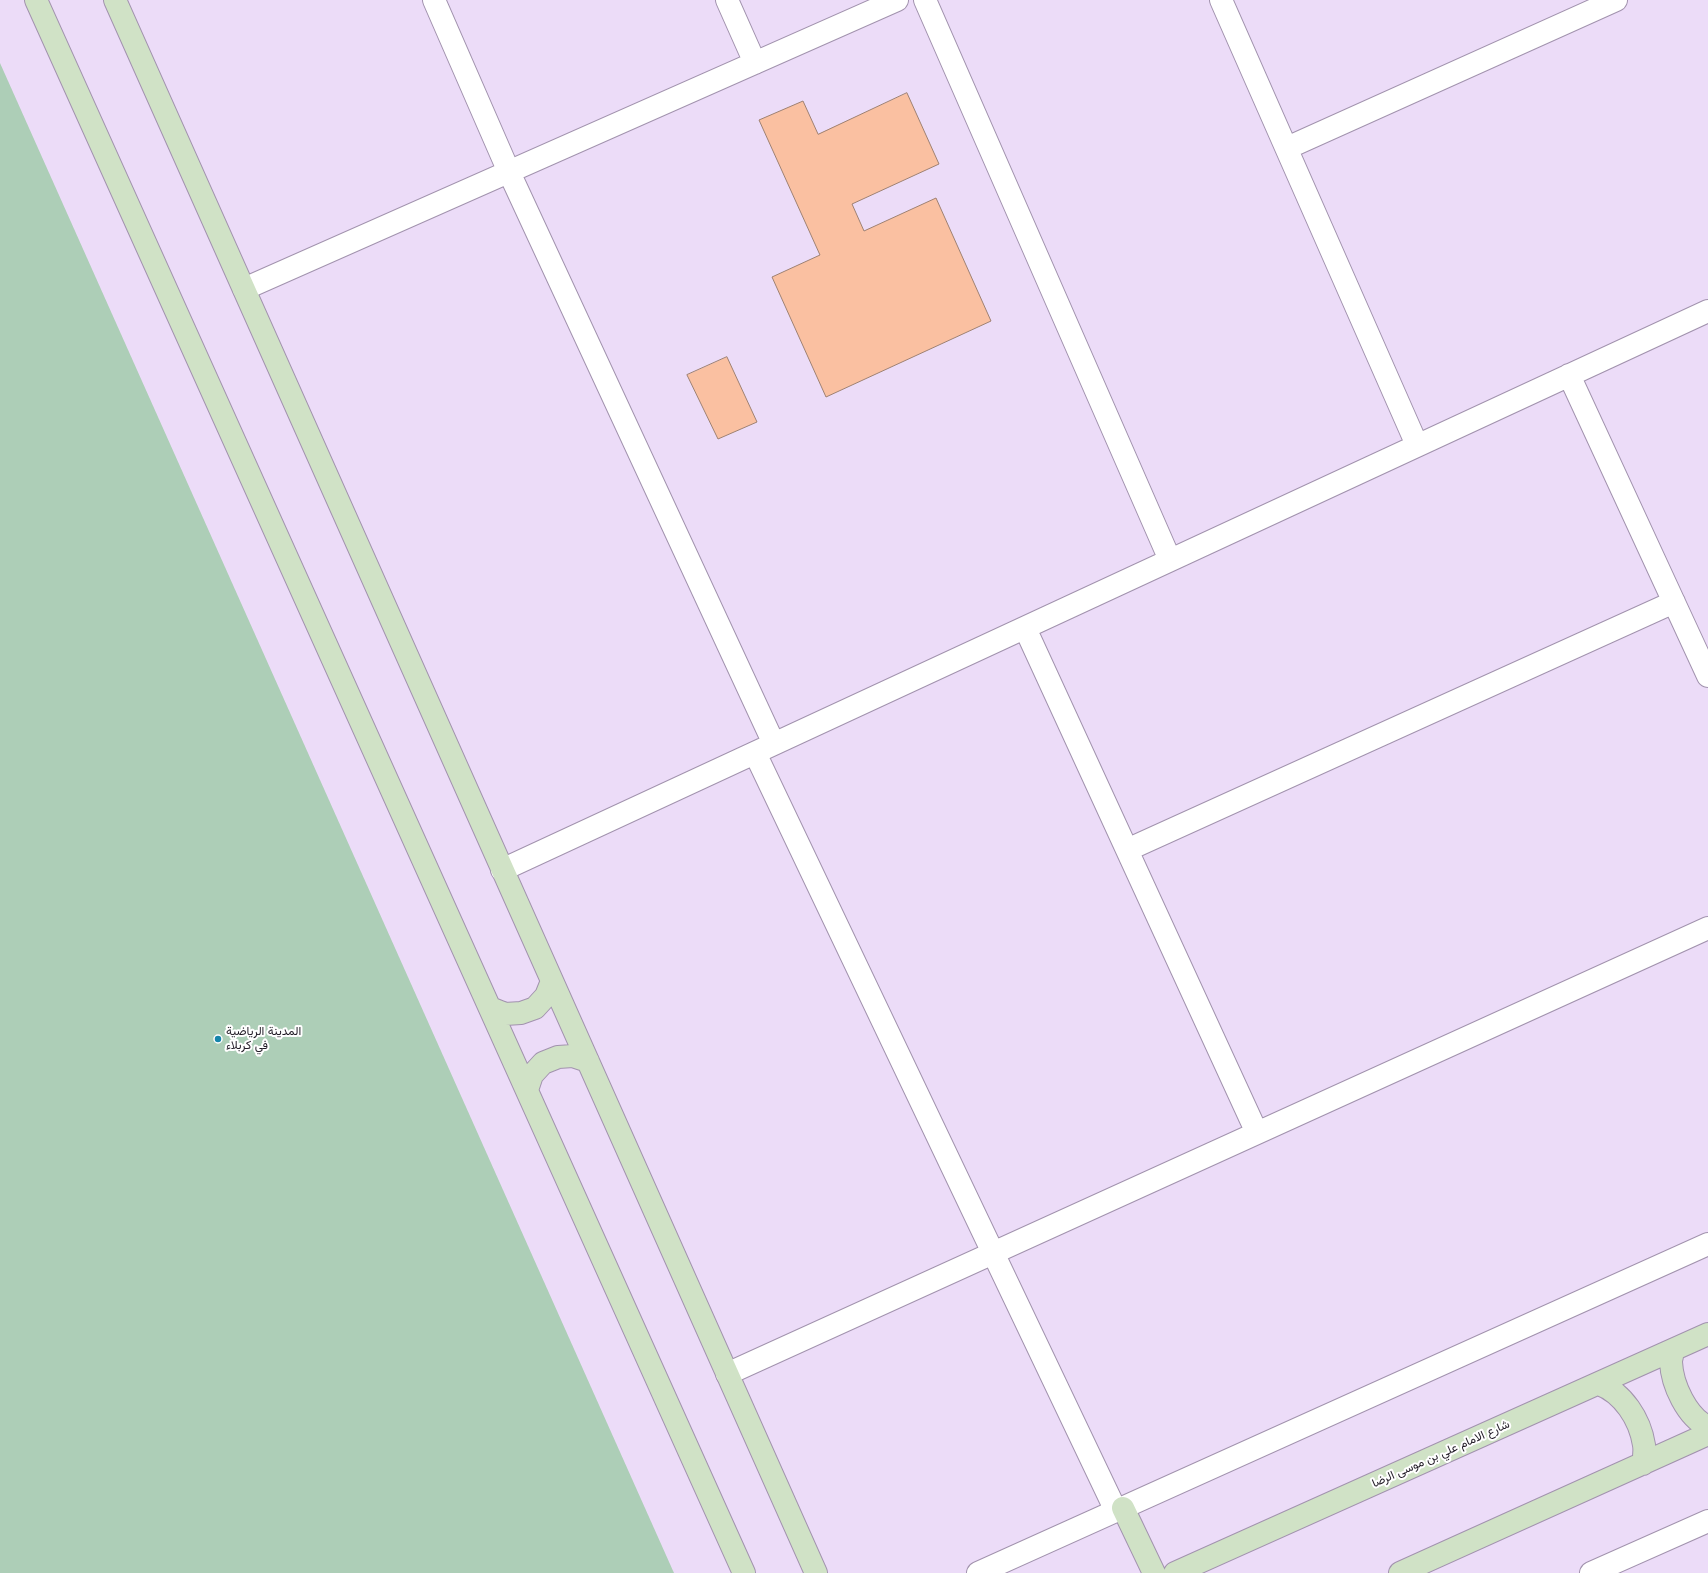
<!DOCTYPE html>
<meta charset="utf-8">
<style>
body{margin:0}
canvas{display:block;background:#ecdcf8}
</style>
<canvas width="1708" height="1573"></canvas>
<script>
const g = document.querySelector('canvas').getContext('2d');
g.lineJoin = 'round';
function fill(path, color) { g.fillStyle = color; g.fill(path, 'evenodd'); }
function stroke(path, color, width, dash) { g.strokeStyle = color; g.lineWidth = width; g.lineCap = dash ? 'butt' : 'round'; g.setLineDash(dash || []); g.stroke(path); }
function write(font, color, halo, rows, align = 'center') {
  g.font = font + ' Arial,Vazirmatn,sans-serif'; g.lineWidth = 4; g.setLineDash([]); g.textBaseline = 'middle'; g.strokeStyle = halo; g.fillStyle = color; for (const [text, x, y, turn = 0] of rows) {
    g.save(); g.translate(x, y); g.rotate((+turn || 0) * Math.PI / 180); g.textAlign = isNaN(turn) ? turn : align; if (halo) g.strokeText(text, 0, 0); g.fillText(text, 0, 0); g.restore();
  }
}
fill(new Path2D(`
 M0 63 674 1573H0Z`), '#adceb7');
const building = new Path2D(`
 M907 93 939 164 852 204 864 231 936 198 991 321 826 397 772 277 820 255 759 120 803 101 818 134Z
 M727 357 757 422 718 439 687 375Z`);
fill(building, '#fac0a1');
stroke(building, '#9e8172', 1);
const street = new Path2D(`
 M434 0 509 172 774 744
 M727 0 755 63
 M925 0 1170 560
 M1221 0 1417 445
 M1287 148 1616 0
 M244 289 897 0
 M1569 375 1708 676
 M1025 628 1257 1133
 M755 753 1116 1511
 M1127 850 1674 602
 M502 870 1708 311
 M727 1374 1708 928
 M978 1573 1708 1244
 M1591 1573 1708 1521`);
const secondary = new Path2D(`
 M36 0 744 1573
 M115 0 816 1573
 M490 1008 505 1014 521 1013 535 1008 546 996 552 981
 M527 1090 532 1075 543 1063 558 1057 573 1056 588 1061
 M1673 1350C1673 1354 1671 1358 1671 1362 1672 1385 1687 1417 1708 1427
 M1599 1384C1623 1393 1640 1419 1644 1445 1645 1451 1644 1458 1643 1464
 M1123 1508 1154 1573
 M1175 1573 1708 1334
 M1400 1573 1708 1434`);
stroke(street, '#a293ae', 24);
stroke(secondary, '#a293ae', 24);
stroke(street, '#fff', 22);
stroke(secondary, '#d0e2c6', 22);
for (const [x, y, r, color] of [
 [218,1039,4,"#1585ab"]
]) { const dot = new Path2D(); dot.arc(x, y, r, 0, 2 * Math.PI); g.fillStyle = color; g.fill(dot); stroke(dot, '#fff', 1.5); }
write('12px', '#211b26', '#fff', [
 ["المدينة الرياضية",226,1032],
 ["في كربلاء",226,1046]
], 'left');
write('12px', '#211b26', '#fff', [
 ["شارع الامام علي بن موسى الرضا",1441,1454,-24]
]);
</script>
